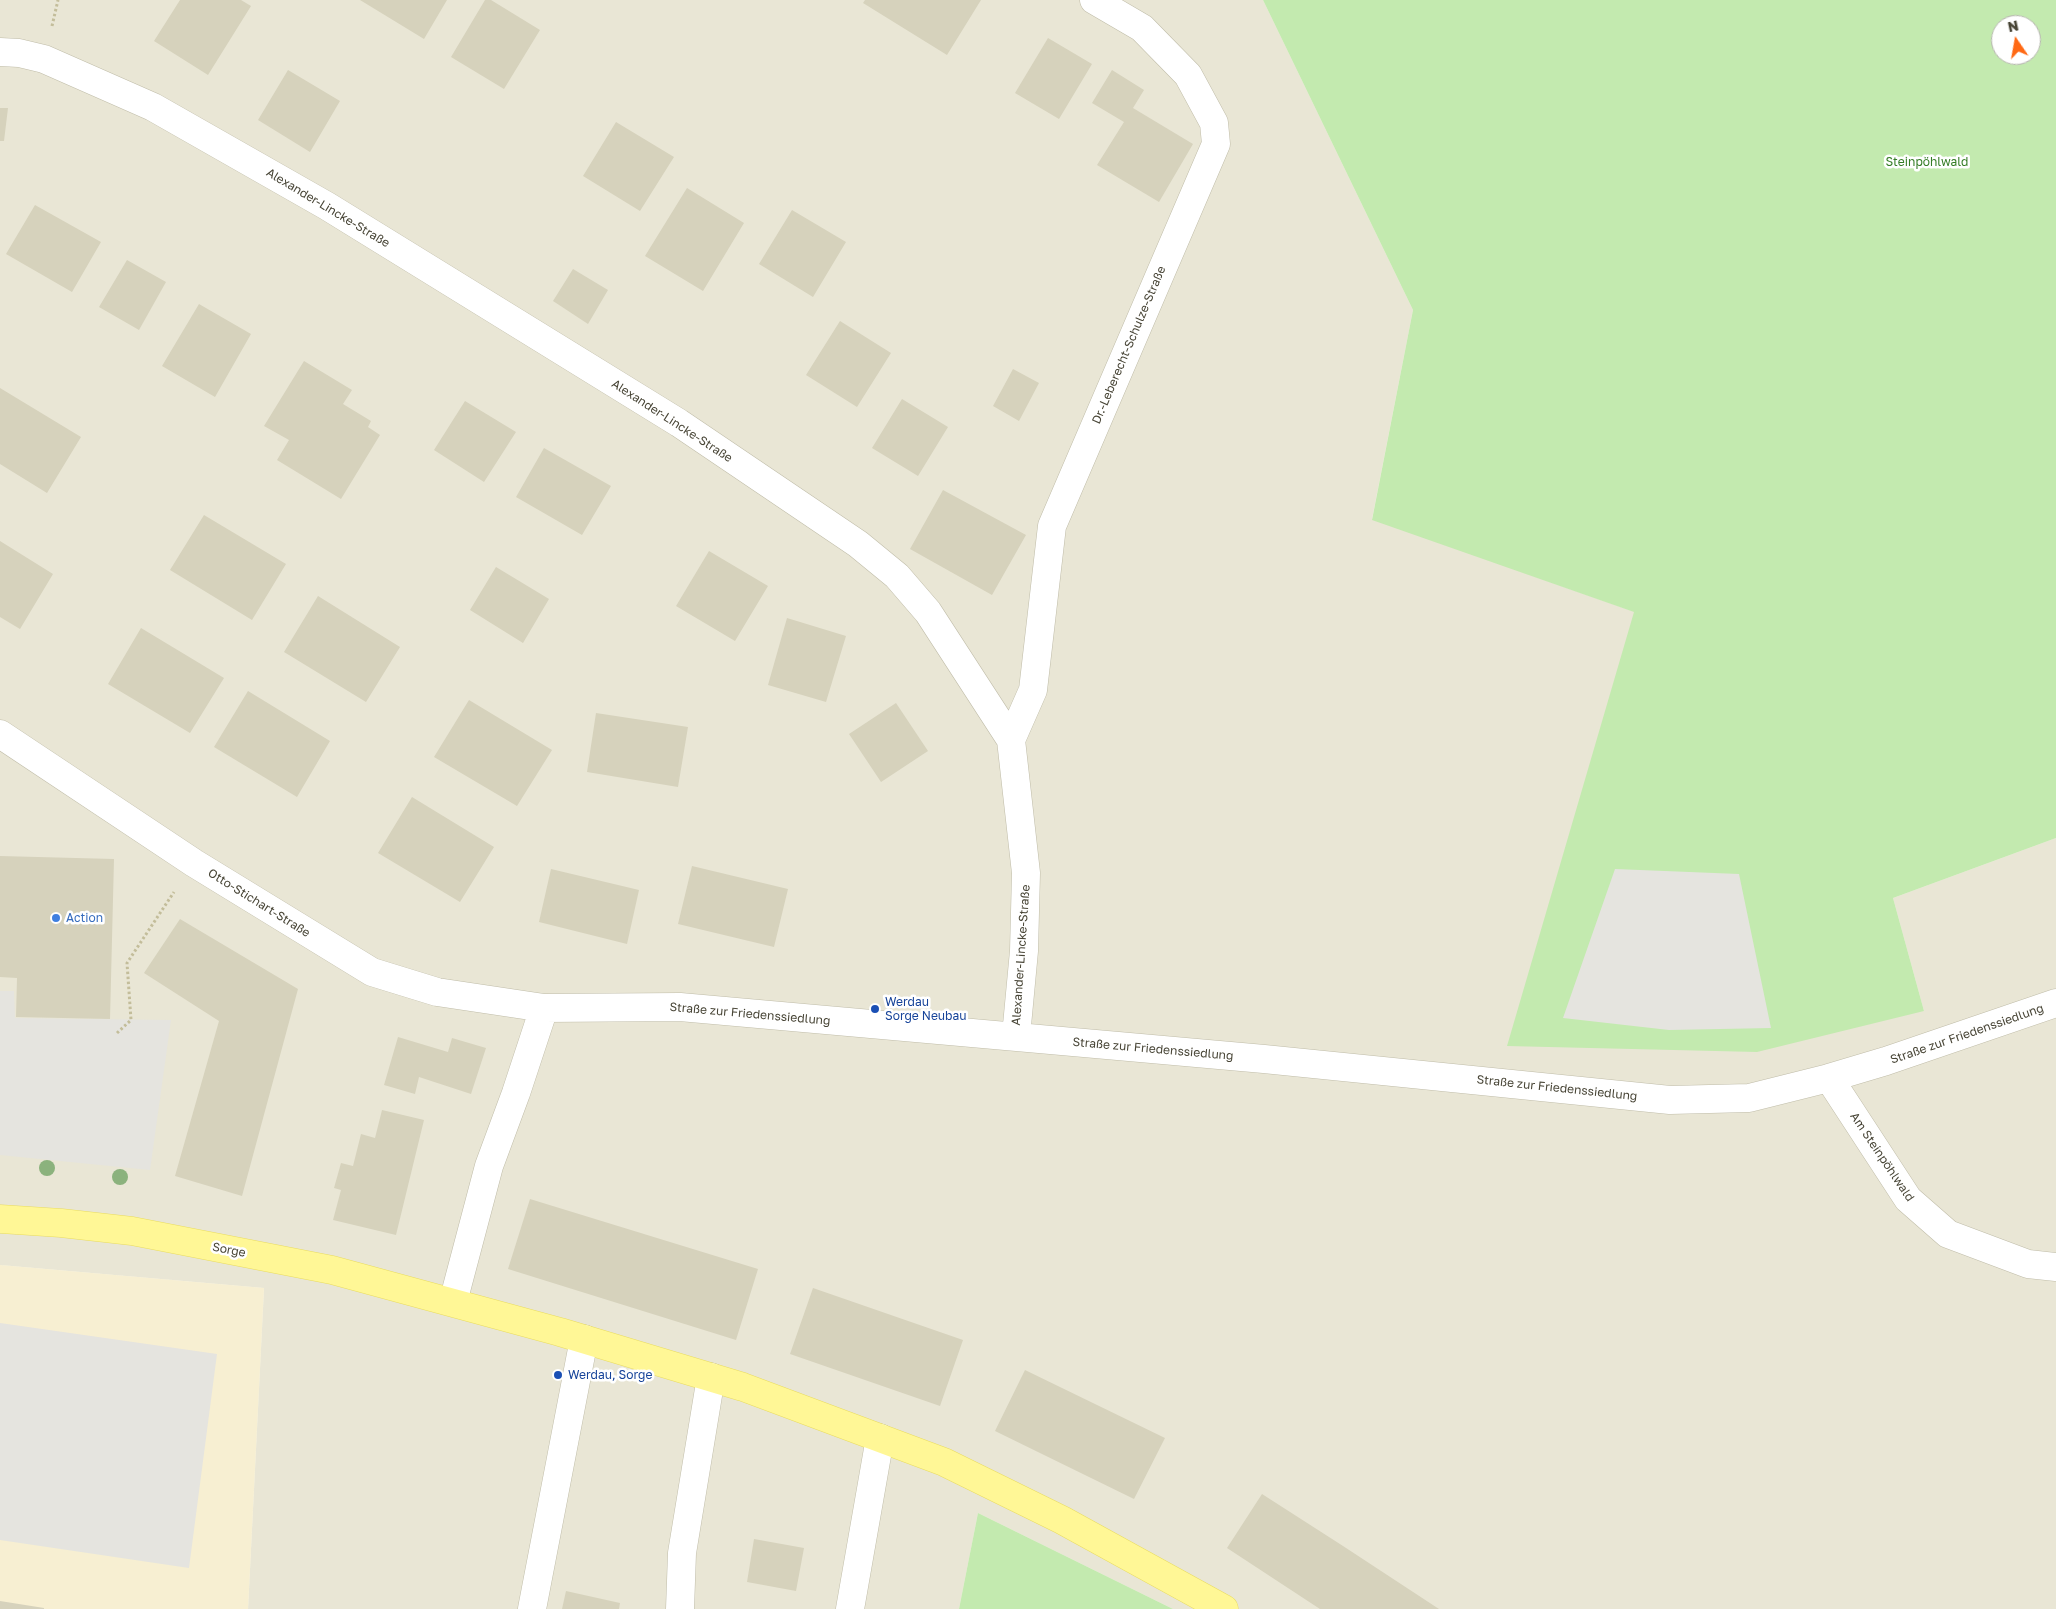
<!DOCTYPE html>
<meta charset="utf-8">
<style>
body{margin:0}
#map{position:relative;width:2056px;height:1609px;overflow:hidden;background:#f4f3e7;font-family:"Golos Text",sans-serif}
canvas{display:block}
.north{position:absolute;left:1991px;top:15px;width:50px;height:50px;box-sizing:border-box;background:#fff;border:1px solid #b6b5af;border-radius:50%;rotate:348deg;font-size:14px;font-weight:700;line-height:20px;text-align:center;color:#484536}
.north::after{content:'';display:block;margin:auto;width:18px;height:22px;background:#ff6914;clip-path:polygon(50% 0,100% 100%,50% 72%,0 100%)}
</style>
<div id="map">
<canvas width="2056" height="1609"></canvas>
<div class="north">N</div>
</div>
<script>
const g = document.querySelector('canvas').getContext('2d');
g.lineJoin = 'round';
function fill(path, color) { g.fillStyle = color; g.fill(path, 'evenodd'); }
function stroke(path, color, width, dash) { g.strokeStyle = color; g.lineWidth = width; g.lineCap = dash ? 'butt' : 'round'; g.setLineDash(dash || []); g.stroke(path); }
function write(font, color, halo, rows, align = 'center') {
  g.font = font + ' "Golos Text",sans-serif'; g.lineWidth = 5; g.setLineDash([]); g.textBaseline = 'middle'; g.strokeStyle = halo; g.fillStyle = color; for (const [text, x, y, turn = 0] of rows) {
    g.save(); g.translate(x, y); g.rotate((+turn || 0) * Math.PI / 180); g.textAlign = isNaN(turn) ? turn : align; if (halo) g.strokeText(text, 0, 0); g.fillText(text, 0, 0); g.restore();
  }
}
fill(new Path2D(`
 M0 0H1263L1413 310 1372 519 1635 612 1508 1046 1924 1011 1893 898 2056 838V1609H1173L978 1513 959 1609H248L264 1288 0 1265Z`), '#e9e6d5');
fill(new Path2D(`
 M0 1265 264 1288 248 1609H0Z`), '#f7efd2');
fill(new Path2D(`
 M1263 0H2056V838L1893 898 1924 1011 1757 1052 1507 1046 1634 612 1372 520 1413 310ZM2001 25H2031V55H2001Z
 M978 1513 1173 1609H959Z`), '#c3eaaf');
fill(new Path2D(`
 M1615 869 1739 874 1771 1028 1669 1030 1563 1018Z
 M0 991H14L15 1018 171 1020 150 1170 0 1155Z
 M0 1323 217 1354 189 1568 0 1540Z`), '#e5e4df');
fill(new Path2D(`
 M180 0H241L251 6 208 75 154 41Z
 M360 0H447L424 39Z
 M485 0H491L540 30 504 89 451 57Z
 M865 0H981L947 55 863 3Z
 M1048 38 1092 64 1059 119 1015 93Z
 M288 70 340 101 310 152 258 120Z
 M1112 70 1144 90 1133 108 1193 144 1159 202 1097 165 1124 122 1092 103Z
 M0 108H8L4 141H0Z
 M616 122 674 157 640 211 583 176Z
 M687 188 744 223 703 291 645 256Z
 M35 205 101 242 72 292 6 254Z
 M792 210 846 242 813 297 759 264Z
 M127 260 166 282 139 330 99 307Z
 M573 269 608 290 588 324 553 301Z
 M199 304 251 334 215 397 162 366Z
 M840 321 891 353 857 407 806 375Z
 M304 361 352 390 343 404 371 421 368 427 380 435 341 499 277 460 289 440 264 426Z
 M1013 369 1039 383 1019 421 993 406Z
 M0 388 81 437 47 493 0 464Z
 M902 399 948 427 918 476 872 448Z
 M465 401 516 432 484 482 434 450Z
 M544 448 611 486 582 535 516 497Z
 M943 490 1026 535 992 595 910 549Z
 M204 515 286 564 252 620 170 570Z
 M0 541 53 574 20 629 0 617Z
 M709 551 768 586 735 641 676 606Z
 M496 567 549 599 523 643 470 610Z
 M318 596 400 647 366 702 284 652Z
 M787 618 846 636 826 702 768 685Z
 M141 628 224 678 190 733 108 684Z
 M248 691 330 741 297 797 214 747Z
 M469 700 552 750 517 806 434 757Z
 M896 703 928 751 881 782 849 734Z
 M596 713 688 727 678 787 587 772Z
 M412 797 494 847 460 902 378 853Z
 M0 856 114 859 110 1019 16 1017 17 978 0 977Z
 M692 866 788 889 774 947 678 924Z
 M551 869 639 890 627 944 539 922Z
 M180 919 298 989 242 1196 175 1176 219 1021 144 973Z
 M398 1037 448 1052 452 1038 486 1048 471 1094 419 1077 415 1094 384 1085Z
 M382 1110 424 1120 396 1235 333 1220 341 1190 334 1188 341 1163 353 1166 361 1134 375 1138Z
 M530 1199 758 1269 736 1340 508 1269Z
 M813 1288 963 1340 940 1406 790 1354Z
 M1025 1370 1165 1438 1134 1499 995 1431Z
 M1262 1494 1343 1546 1439 1609H1320L1227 1548Z
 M754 1539 804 1548 796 1591 747 1582Z
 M566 1591 620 1603 619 1609H562Z
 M0 1601 44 1608V1609H0Z`), '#d6d2bc');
const minor = new Path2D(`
 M0 52 19 53 44 59 153 107 327 206 679 423 858 544 897 576 928 612 1011 740 1026 873 1024 951 1016 1036
 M0 734 194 863 372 972 437 992 544 1008 680 1007 1264 1059 1670 1100 1749 1098 1829 1078 1886 1061 2056 1003
 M1011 740 1033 690 1052 526 1216 144 1214 123 1188 75 1142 28 1094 0
 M1829 1078 1908 1199 1948 1234 2028 1264 2056 1267
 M453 1302 489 1166 516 1093 544 1008
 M532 1609 584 1339
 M680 1609 682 1553 711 1377
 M850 1609 880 1438`);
const major = new Path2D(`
 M0 1219 61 1223 132 1231 332 1270 560 1332 743 1387 944 1462 1062 1520 1224 1609`);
stroke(minor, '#c0bda9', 29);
stroke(major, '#e9dc61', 29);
stroke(new Path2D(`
 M52 26 58 0
 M117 1033 131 1020 127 963 174 892`), '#c3bd9a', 3, [2.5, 2.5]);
stroke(minor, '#fff', 28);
stroke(major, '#fff796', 28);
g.fillStyle = '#8bb27d';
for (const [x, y] of [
 [47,1168],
 [120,1177]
]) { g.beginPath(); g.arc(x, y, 8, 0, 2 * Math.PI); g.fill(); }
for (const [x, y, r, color] of [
 [56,918,5,"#3f7fe0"],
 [875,1009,5,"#1a4fb4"],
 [558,1375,5,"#1a4fb4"]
]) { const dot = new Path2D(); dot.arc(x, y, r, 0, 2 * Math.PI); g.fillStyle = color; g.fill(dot); stroke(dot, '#fff', 2); }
write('12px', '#357d26', '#fff', [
 ["Steinpöhlwald",1927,162]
]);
write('12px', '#484536', '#fff', [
 ["Alexander-Lincke-Straße",328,208,31],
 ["Dr.-Leberecht-Schulze-Straße",1129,345,-67],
 ["Alexander-Lincke-Straße",672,421,33],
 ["Otto-Stichart-Straße",259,903,32],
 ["Alexander-Lincke-Straße",1021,955,-86],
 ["Straße zur Friedenssiedlung",750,1014,5],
 ["Straße zur Friedenssiedlung",1967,1034,-19],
 ["Straße zur Friedenssiedlung",1153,1049,5],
 ["Straße zur Friedenssiedlung",1557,1088,6],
 ["Am Steinpöhlwald",1882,1157,56],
 ["Sorge",229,1250,11]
]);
write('12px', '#366cbe', '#fff', [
 ["Action",66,918]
], 'left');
write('12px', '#164399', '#fff', [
 ["Werdau",885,1002],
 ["Sorge Neubau",885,1016],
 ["Werdau, Sorge",568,1375]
], 'left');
</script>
